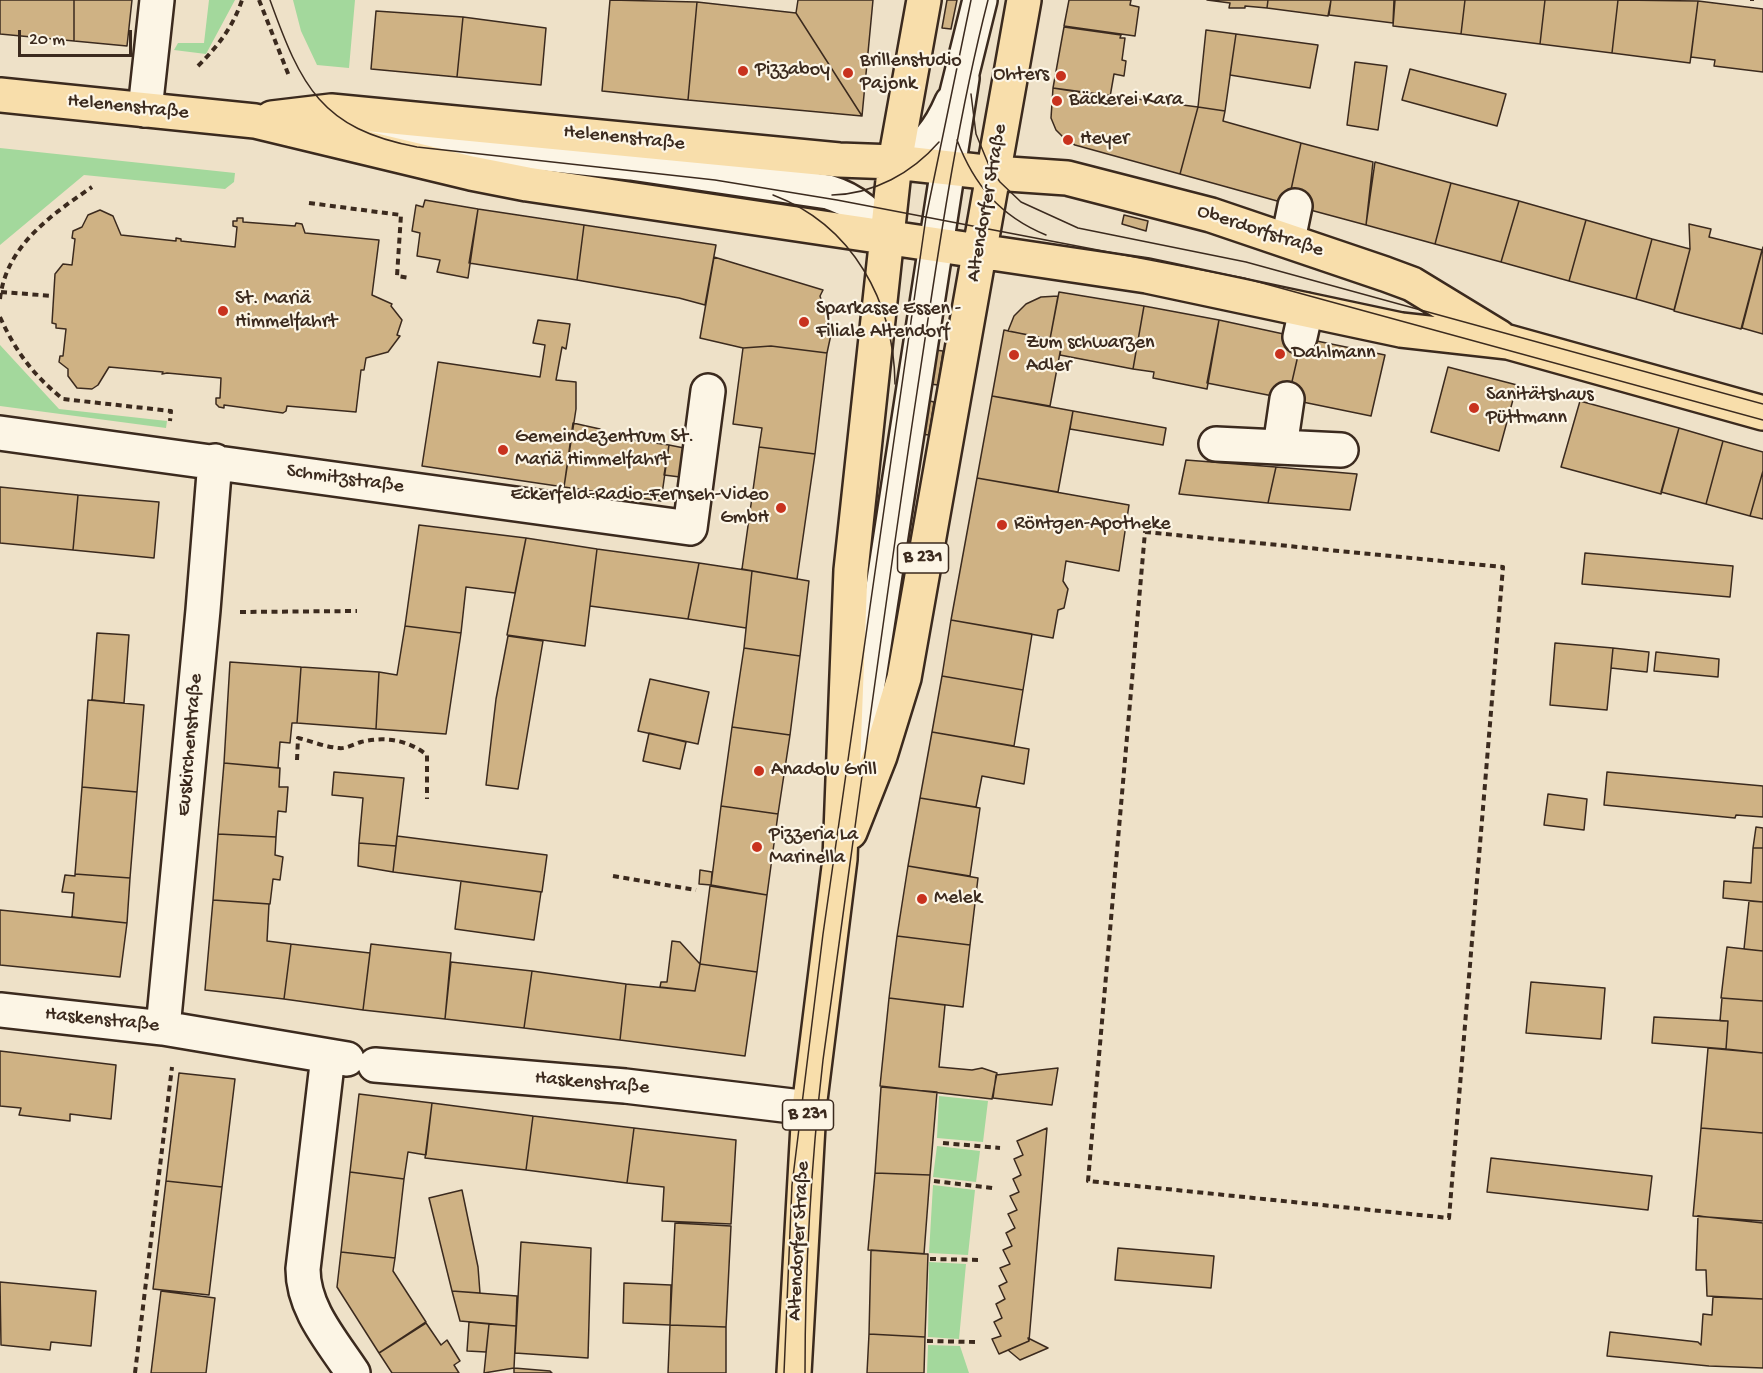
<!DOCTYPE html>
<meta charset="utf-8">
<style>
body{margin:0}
#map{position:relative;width:1763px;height:1373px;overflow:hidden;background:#eee1c8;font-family:"Gochi Hand",sans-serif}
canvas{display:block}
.scale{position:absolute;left:18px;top:30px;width:114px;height:27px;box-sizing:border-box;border:3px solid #3b2a1e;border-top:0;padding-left:8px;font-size:18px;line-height:21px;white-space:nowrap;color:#3b2a1e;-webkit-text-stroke:4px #fcf5e5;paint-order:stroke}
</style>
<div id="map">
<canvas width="1763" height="1373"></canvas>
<div class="scale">20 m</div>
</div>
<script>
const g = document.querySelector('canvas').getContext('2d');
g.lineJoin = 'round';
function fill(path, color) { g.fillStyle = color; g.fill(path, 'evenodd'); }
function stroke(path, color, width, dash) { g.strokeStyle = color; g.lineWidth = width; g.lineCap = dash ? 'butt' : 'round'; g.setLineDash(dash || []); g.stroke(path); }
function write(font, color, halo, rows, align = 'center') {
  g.font = font + ' "Gochi Hand",sans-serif'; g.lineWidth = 4.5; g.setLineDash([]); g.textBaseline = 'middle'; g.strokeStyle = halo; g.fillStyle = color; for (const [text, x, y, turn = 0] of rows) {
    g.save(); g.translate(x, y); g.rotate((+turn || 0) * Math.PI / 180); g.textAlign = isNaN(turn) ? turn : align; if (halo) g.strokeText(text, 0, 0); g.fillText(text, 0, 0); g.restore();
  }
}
fill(new Path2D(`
 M209 0H235L206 54 174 50 178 43H204Z
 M293 0H355L349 68 317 65 301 31Z
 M0 148 235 173 234 182 225 189 84 175 0 245Z
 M0 345 59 409 167 421 166 428 0 406Z
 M939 1096 988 1101 983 1142 937 1138Z
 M937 1146 980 1151 976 1182 933 1177Z
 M933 1185 975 1190 968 1255 929 1253Z
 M929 1262 966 1264 959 1339 928 1337Z
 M928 1345 960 1346 969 1373H927Z`), '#a3d89c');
const building = new Path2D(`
 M0 0H74V41L0 34Z
 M74 0H132L127 46 74 41Z
 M610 0 697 2 688 100 602 91Z
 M798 0H873L862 116 796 13Z
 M947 0H957L951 29 942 28Z
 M1069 0H1131L1130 5 1139 7 1135 36 1064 26Z
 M1268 0 1267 8 1245 6V8H1229L1230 3 1207 0Z
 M1268 0H1331L1328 16 1267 8Z
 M1331 0H1394L1393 23 1329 15Z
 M1395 0H1465L1461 34 1393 26Z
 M1465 0H1545L1540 44 1461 34Z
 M1545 0H1618L1612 53 1540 44Z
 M1618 0 1698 1 1690 63 1612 53Z
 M1698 1 1763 9V72L1714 66 1715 60 1691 57Z
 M697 2 796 13 862 116 688 100Z
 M376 11 463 17 457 77 371 69Z
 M463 17 546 28 541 85 457 77Z
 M1064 27 1121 35 1120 38H1125L1122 60 1126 61 1124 76 1114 74 1110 97 1053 88Z
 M1206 30 1236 34 1225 111 1198 107Z
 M1236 34 1318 45 1310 88 1230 75Z
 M1355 62 1387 66 1378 130 1347 125Z
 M1410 69 1506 94 1497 126 1402 100Z
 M1053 88 1198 107 1180 174 1075 145 1065 139 1056 130 1051 118Z
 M1198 107 1225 111 1223 121 1301 143 1288 204 1180 174Z
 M1301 143 1373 162 1366 225 1288 204Z
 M1375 162 1451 183 1435 244 1366 225Z
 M1451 183 1519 201 1501 262 1435 244Z
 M682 188 715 193 713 201 680 197Z
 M425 200 478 209 468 278 437 272 440 260 417 256 420 233 412 231 416 205 423 207Z
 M1519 201 1586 220 1569 281 1501 262Z
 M478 209 584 225 577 280 469 263Z
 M100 210 113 216 121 235 176 241V238L181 239V241L235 247 237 227 233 226V221H237V218H243V222L295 226 296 223 302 224 305 233 379 240 372 295 392 304 391 306 402 320 397 335 400 336 388 352 366 358 364 370H361L356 412 287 406 286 411 283 413 224 405V408L219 407 216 404V398H220L221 378 167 373 162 374 163 372 109 367 98 385 92 389 77 388 68 376V369L59 362 60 356H63L66 329 56 328V324L52 323 55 274 63 264 72 265 75 239 72 238 73 231 82 227 88 215Z
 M1124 215 1148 221 1146 231 1122 224Z
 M1586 220 1652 239 1636 299 1569 281Z
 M1689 224 1711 229 1709 237 1762 250 1741 329 1674 311 1690 249Z
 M584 225 716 245 705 305 679 298 577 280Z
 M1652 239 1690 249 1674 310 1636 299Z
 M1763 247V334L1742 328Z
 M714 257 823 290 820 296 828 323 833 325 827 353 771 346 743 348 700 338Z
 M1059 292 1144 306 1133 369 1060 355 1062 342 1050 339Z
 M1058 296 1050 339 1008 331 1014 316 1026 304 1041 297Z
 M1144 306 1219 320 1207 389 1153 378 1154 372 1133 369Z
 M538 320 570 324 566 349 562 347 556 380 576 382V409L564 487 422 466 438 362 540 377 545 345 533 343Z
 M1219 320 1302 338 1288 399 1207 383Z
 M1004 330 1062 342 1050 406 992 396Z
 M1302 338 1385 355 1371 416 1288 399Z
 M771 346 827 353 815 454 759 447 762 428 733 424 743 348Z
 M935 350 943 351 938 385 930 384Z
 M1448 367 1517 385 1499 451 1431 432Z
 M992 396 1073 411 1058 492 977 478Z
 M926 400 934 402 929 435 921 434Z
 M1580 401 1679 428 1661 494 1561 467Z
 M1073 411 1166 428 1163 445 1070 429Z
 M573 423 600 429V435L669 445 661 501 564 487Z
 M1679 428 1723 441 1706 504 1661 492Z
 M1723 441 1763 452V471L1750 516 1706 504Z
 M669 445 684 448 680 477 664 475Z
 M759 447 815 454 797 579 742 569Z
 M1186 460 1276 467 1268 503 1179 494Z
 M1276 467 1357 474 1350 510 1268 503Z
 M1763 471V519L1750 516Z
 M977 478 1129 505 1119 571 1066 561 1063 581 1068 589 1064 608 1058 610 1053 638 951 620Z
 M0 487 78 495 73 550 0 543Z
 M78 495 159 502 154 558 73 550Z
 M419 525 526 538 515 593 466 587 461 633 405 626Z
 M526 538 597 549 585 646 507 635Z
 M597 549 699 563 688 619 590 606Z
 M1585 553 1733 566 1730 597 1582 584Z
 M699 563 752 571 746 628 688 619Z
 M752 571 809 581 800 656 744 648Z
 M951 620 1032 634 1023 690 942 676Z
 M405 626 461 633 446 734 376 729 379 672 397 675Z
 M97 633 129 635 124 703 92 700Z
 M508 636 543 641 518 789 486 785 496 699Z
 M1555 643 1613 648 1607 710 1550 705Z
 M744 648 800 656 790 735 732 727Z
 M1613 648 1649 652 1647 672 1611 668Z
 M1656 652 1719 659 1718 677 1654 671Z
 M230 662 301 667 297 723H292L290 743 280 742 278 768 224 763Z
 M301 667 379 672 376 729 297 723Z
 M942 676 1023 690 1014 746 932 732Z
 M650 679 709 692 698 744 638 731Z
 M88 700 144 705 137 792 82 787Z
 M732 727 790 735 778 814 721 806Z
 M932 732 1029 749 1024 784 982 776 976 807 920 798Z
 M649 733 686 742 680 769 643 761Z
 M224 763 280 768 279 787H288L286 812 278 811 276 837 218 834Z
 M334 772 404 778 396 846 359 843 363 798 332 795Z
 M1607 772 1763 786V817L1736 815 1735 818 1604 805Z
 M82 787 137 792 130 878 75 874Z
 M1548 794 1587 799 1584 830 1544 825Z
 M920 798 980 808 970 876 908 866Z
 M721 806 778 814 767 895 711 885Z
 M1756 827 1763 828V848H1753Z
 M218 834 276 837 275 855 283 857 280 880 273 879 270 904 213 900Z
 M397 836 547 855 542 892 393 872Z
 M359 843 396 846 393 872 358 866Z
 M1753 848H1763V902L1723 898 1724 881 1751 883Z
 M908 866 978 878 970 945 897 936Z
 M700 870 712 872 711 885 699 884Z
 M75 874 130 878 127 923 72 917 74 893 62 892 65 875 75 876Z
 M461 881 541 892 534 940 455 929Z
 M710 886 767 895 757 972 700 964Z
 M213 900 269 904 267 941 291 944 284 999 205 990Z
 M1749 901 1763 902V951L1744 949Z
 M0 910 127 923 120 977 0 965Z
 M897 936 970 945 963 1007 889 998Z
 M672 941 680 942 700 964 695 991 660 987 661 982H667Z
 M291 944 370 953 363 1010 284 999Z
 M371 944 451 953 445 1019 363 1010Z
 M1727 947 1763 951V1001L1721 998Z
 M451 962 532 971 524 1028 445 1019Z
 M700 964 757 972 745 1056 620 1040 626 984 695 991Z
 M532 971 626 984 620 1040 524 1028Z
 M1531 982 1605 988 1601 1039 1526 1033Z
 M889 998 945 1005 939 1067 972 1070 982 1068 997 1073 992 1099 880 1086Z
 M1722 998 1763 1001V1053L1726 1049 1728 1021H1720Z
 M1654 1017 1728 1021 1726 1049 1652 1043Z
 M1708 1048 1763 1053V1133L1701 1128Z
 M0 1051 116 1065 111 1119 70 1114V1121L19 1115 21 1108 0 1106Z
 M1058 1068 1052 1105 993 1098 996 1075Z
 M179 1073 235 1079 222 1187 166 1181Z
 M881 1087 937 1092 930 1175 875 1173Z
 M359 1094 432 1103 426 1155 408 1152 404 1179 350 1172Z
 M432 1103 533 1116 526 1170 425 1158Z
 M533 1116 634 1128 627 1183 526 1170Z
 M634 1128 736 1140 731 1224 662 1221 664 1187 627 1183Z
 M1047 1128 1029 1341 999 1354 992 1339 1001 1336 994 1322 1002 1318 996 1304 1005 1299 999 1286 1007 1282 1000 1268 1010 1264 1003 1250 1012 1246 1006 1233 1015 1228 1008 1214 1017 1210 1010 1196 1019 1192 1013 1179 1021 1175 1014 1159 1023 1155 1017 1141Z
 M1701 1128 1763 1133V1221L1693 1216Z
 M1491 1158 1652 1176 1648 1210 1487 1192Z
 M350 1172 404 1179 395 1258 341 1252Z
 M875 1173 930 1175 924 1254 868 1250Z
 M166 1181 222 1187 209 1295 153 1289Z
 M462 1190 478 1267 480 1293 452 1291 429 1198Z
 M1698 1216 1763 1223V1299L1707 1296 1706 1270H1696Z
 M675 1223 731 1226 726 1327 670 1325Z
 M521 1242 591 1248 588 1358 515 1353Z
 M1118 1248 1214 1256 1211 1288 1115 1280Z
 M871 1250 928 1254 925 1337 869 1334Z
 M341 1252 395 1258 393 1271 426 1322 379 1353 337 1287Z
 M0 1282 96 1291 91 1346 51 1342 50 1350 1 1345Z
 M624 1283 671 1285 670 1325 623 1323Z
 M161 1291 215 1298 206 1373H151Z
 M452 1291 517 1296 516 1326 460 1321Z
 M1713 1297 1763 1299V1368L1709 1366 1607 1356 1610 1332 1698 1342 1701 1345 1703 1314 1712 1315Z
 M469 1322 489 1324 486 1352 467 1351Z
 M426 1323 441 1345 447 1340 460 1361 454 1365 459 1373H392L379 1353Z
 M489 1324 516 1326 514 1368 484 1373Z
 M670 1325 726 1327V1373H668Z
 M869 1334 925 1337 924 1373H867Z
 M1028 1338 1048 1348 1020 1360 1008 1350 1029 1341Z
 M514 1368 550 1371 552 1373H514Z`);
fill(building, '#cfb284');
stroke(building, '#3b2a1e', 1.5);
const minor = new Path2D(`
 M956 97 980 0
 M145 110 157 0
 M346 133 631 163 828 192C855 200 872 216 887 238
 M895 162C925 151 940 130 952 102
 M1288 240 1295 206
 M1300 337 1306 310
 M0 433 690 528 708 391
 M1216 444 1341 450
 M1280 447 1287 399
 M854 774 962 78
 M0 1010 163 1028 347 1059
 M163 1028 203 610 215 461
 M328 1056 303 1269C303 1309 332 1341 353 1373
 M375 1065 625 1086 809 1108`);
const major = new Path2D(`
 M0 95 255 121 471 173 527 184 1147 276 1401 330 1508 342 1763 413
 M272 118 331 111 839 160 895 162 994 173 1067 178 1211 215 1385 274 1412 284 1499 337
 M850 832 880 756 904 678 1024 0
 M794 1373 809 1108 840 859 851 570 895 162 924 0`);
stroke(minor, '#3b2a1e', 38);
stroke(major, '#3b2a1e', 38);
stroke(new Path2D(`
 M259 0 289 76
 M1752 1V0
 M198 66C218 46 233 27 242 0
 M309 203 401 215 397 276 409 278
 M1 292 53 296
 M0 299C6 246 51 215 92 187
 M0 317C16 352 33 375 63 399L171 411 170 421
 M1145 532 1503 567 1449 1218 1088 1181Z
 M240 612 357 611
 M297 760 298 738C311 741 325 747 339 748 346 749 354 744 361 742 385 736 408 740 427 755V799
 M613 876 696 890
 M943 1143 1000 1148
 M934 1181 993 1188
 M930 1259 982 1260
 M927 1341 975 1342
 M135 1373 172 1067`), '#3b2a1e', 4, [6, 4.5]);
stroke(minor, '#fcf5e5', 33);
stroke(major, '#f8deab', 33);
stroke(new Path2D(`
 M270 0C301 86 321 129 417 147L715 180 837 200 1244 278 1763 420
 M971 94 976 134 990 168 1000 182 1021 202 1078 228 1246 262 1763 404
 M957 140C974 185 1000 216 1046 235
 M773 195C853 225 894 302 895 384
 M832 195C874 194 912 173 939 142
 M784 1373 792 1185 823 934 926 217 971 0
 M805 1373C805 1269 811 1164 823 1060 854 837 883 615 917 392 937 261 955 129 988 0`), '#3b2a1e', 1.5);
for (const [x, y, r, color] of [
 [743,71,6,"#c8321e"],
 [848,73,6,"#c8321e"],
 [1061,76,6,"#c8321e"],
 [1057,101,6,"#c8321e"],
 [1068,140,6,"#c8321e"],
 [223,311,6,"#c8321e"],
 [804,322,6,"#c8321e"],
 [1280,354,6,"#c8321e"],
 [1014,355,6,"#c8321e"],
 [1474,408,6,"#c8321e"],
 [503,450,6,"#c8321e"],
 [781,508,6,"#c8321e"],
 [1002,525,6,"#c8321e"],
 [759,771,6,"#c8321e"],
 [757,847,6,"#c8321e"],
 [922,899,6,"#c8321e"]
]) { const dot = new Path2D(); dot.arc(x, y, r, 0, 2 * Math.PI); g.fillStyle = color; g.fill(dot); stroke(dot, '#fcf5e5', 2); }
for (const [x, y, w] of [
 [923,558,51],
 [808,1115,51]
]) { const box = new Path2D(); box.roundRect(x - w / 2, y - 15, w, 30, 4.5); g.fillStyle = '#fcf5e5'; g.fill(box); stroke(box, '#3b2a1e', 1.5); }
write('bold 18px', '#3b2a1e', null, [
 ["B 231",923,558],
 ["B 231",808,1115]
]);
write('20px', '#3b2a1e', '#fcf5e5', [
 ["Brillenstudio",860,62],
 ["Pajonk",860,85],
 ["Pizzaboy",755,71],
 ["Ohters",1049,76,"right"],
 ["Bäckerei Kara",1069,101],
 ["Heyer",1080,140],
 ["St. Mariä",235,300],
 ["Himmelfahrt",235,323],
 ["Sparkasse Essen -",816,310],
 ["Filiale Altendorf",816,333],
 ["Zum schwarzen",1026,344],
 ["Adler",1026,367],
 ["Dahlmann",1292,354],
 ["Sanitätshaus",1486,396],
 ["Püttmann",1486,419],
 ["Gemeindezentrum St.",515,438],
 ["Mariä Himmelfahrt",515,461],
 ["Eckerfeld-Radio-Fernseh-Video",769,496,"right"],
 ["GmbH",769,519,"right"],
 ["Röntgen-Apotheke",1014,525],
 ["Anadolu Grill",771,771],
 ["Pizzeria La",769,836],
 ["Marinella",769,859],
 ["Melek",934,899]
], 'left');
write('20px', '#3b2a1e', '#fcf5e5', [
 ["Helenenstraße",128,108,6],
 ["Helenenstraße",624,139,6],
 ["Altendorfer Straße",988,203,-80],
 ["Oberdorfstraße",1260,232,18],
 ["Schmitzstraße",345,480,8],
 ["Euskirchenstraße",191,745,-85],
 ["Haskenstraße",102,1021,6],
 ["Haskenstraße",592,1084,5],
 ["Altendorfer Straße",800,1241,-87]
]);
</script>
